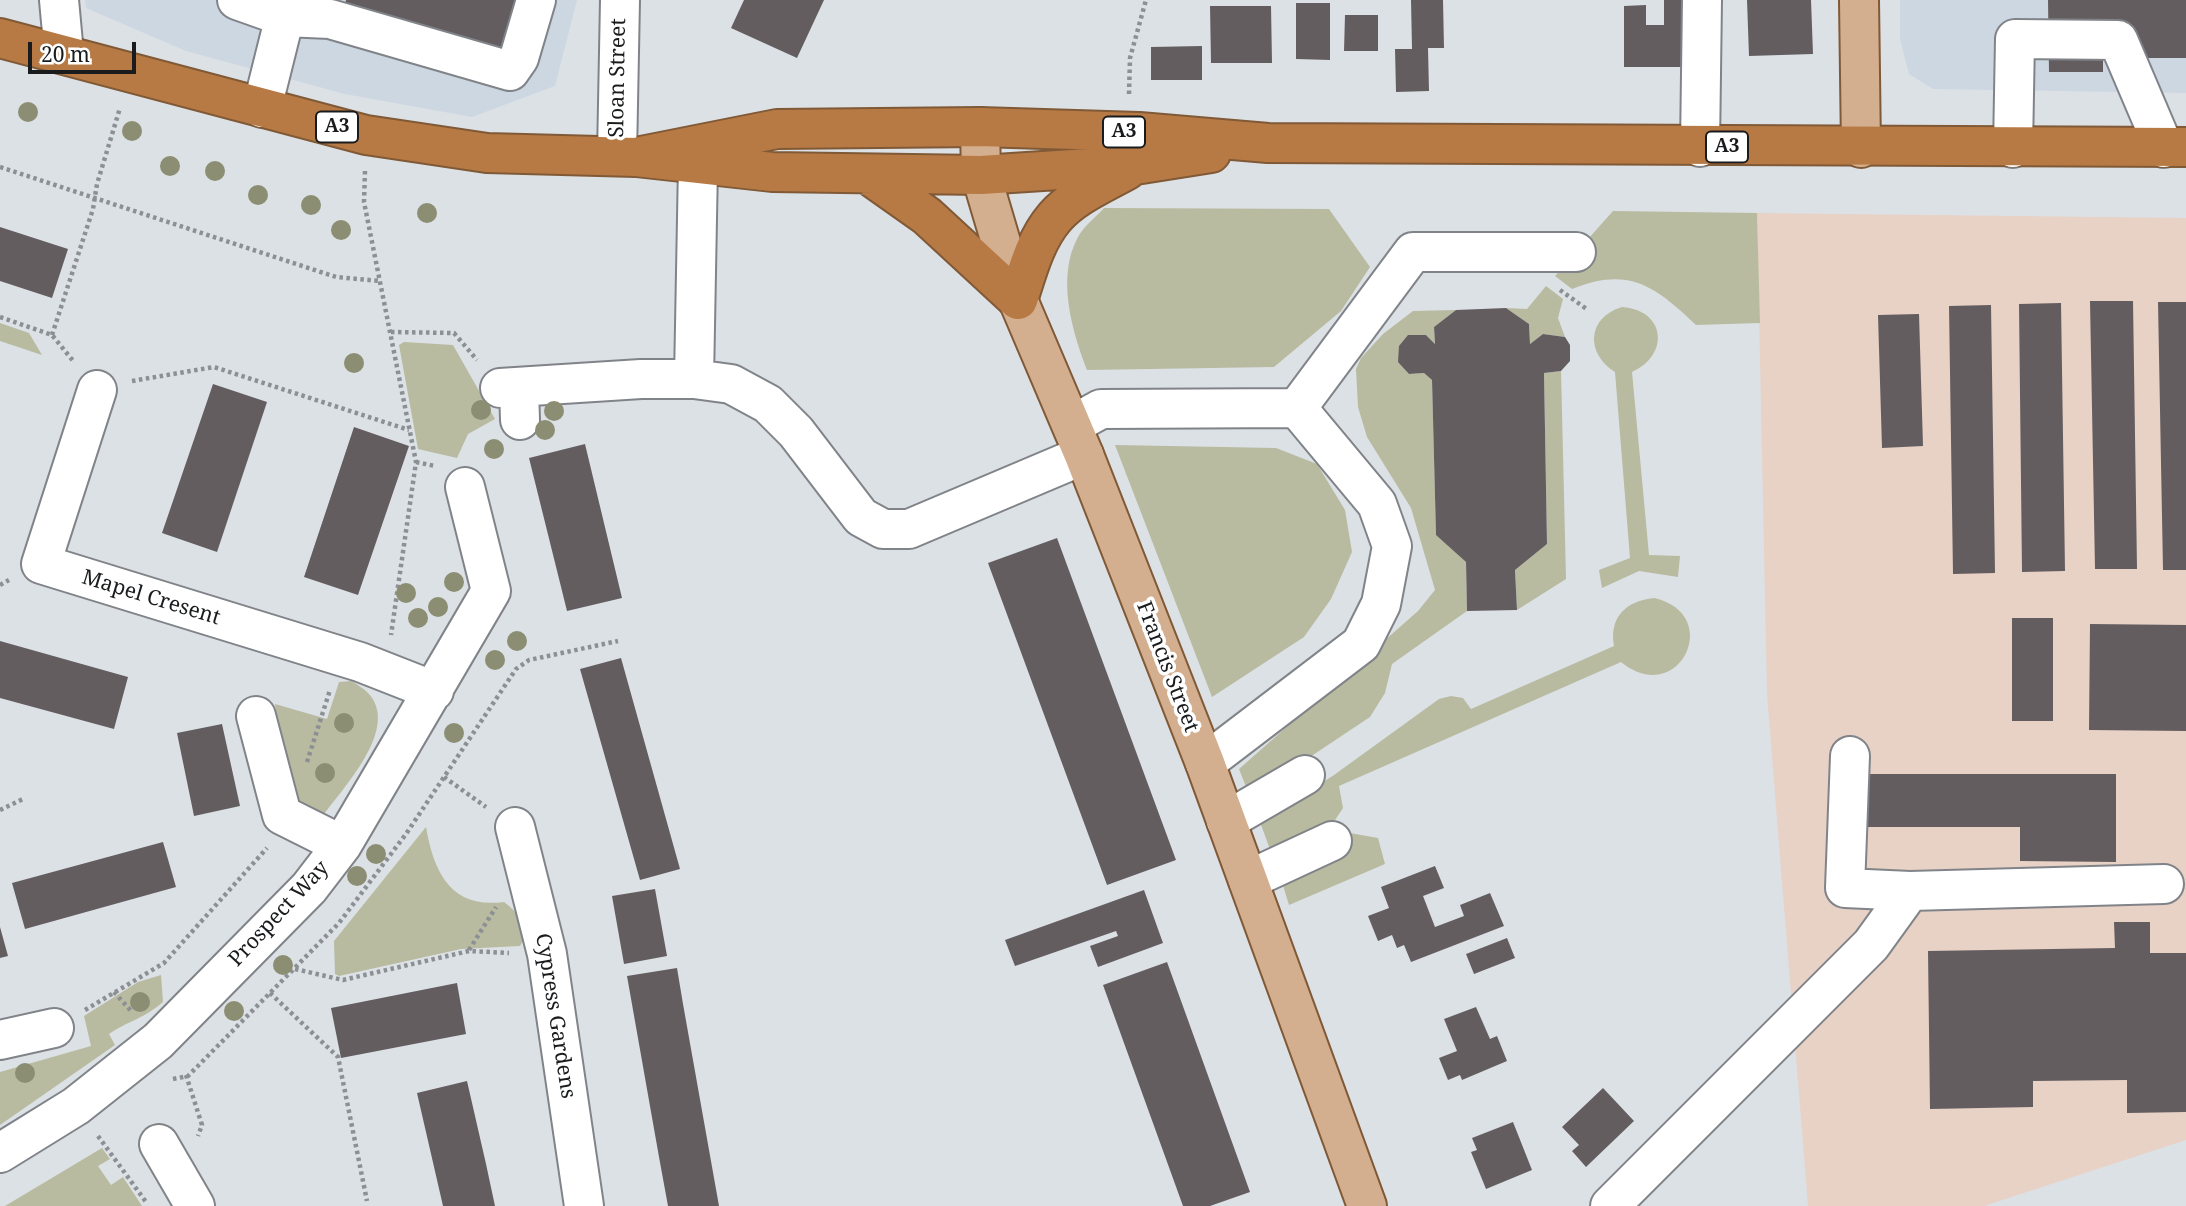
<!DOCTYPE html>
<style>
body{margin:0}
#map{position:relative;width:2186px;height:1206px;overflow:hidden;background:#dce1e6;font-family:"Noto Serif",serif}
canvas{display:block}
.scale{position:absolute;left:28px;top:42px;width:108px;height:32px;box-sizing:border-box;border:4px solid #191b1d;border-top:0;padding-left:9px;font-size:21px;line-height:24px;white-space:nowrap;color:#191b1d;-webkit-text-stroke:5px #fff;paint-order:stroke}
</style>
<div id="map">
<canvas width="2186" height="1206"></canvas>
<div class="scale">20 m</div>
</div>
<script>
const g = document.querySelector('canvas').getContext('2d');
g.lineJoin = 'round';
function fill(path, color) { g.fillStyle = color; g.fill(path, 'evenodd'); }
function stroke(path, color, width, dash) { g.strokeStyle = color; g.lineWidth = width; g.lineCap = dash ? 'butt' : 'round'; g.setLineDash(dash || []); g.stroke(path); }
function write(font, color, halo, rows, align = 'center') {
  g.font = font + ' "Noto Serif",serif'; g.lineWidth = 7; g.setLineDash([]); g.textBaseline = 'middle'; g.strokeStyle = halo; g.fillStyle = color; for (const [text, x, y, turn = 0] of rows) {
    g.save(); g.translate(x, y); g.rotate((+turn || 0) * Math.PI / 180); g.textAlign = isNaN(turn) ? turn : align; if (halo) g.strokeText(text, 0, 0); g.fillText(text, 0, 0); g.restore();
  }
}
fill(new Path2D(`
 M85 0H577L555 86 472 117 345 94 186 51 86 8Z
 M1900 0H2186V93L1933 89 1909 74 1900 39Z`), '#cdd7e2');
fill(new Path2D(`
 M1757 213 2186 218V1140L1984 1206H1808L1767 694Z`), '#e8d1c5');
fill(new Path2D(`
 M1104 208 1329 209 1370 267 1341 311 1274 367 1087 370C1072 331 1056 277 1078 237 1084 226 1096 217 1104 208Z
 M1613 211 1757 213 1760 323 1696 325C1655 286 1629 266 1572 289L1555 276Z
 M1546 286 1563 299 1558 318 1565 337 1543 334 1530 344 1529 324 1506 308 1527 309Z
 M1622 307C1666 310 1670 355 1632 372L1649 555 1680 556 1678 577 1639 571 1602 588 1599 570 1630 558 1615 372C1586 354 1586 318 1622 307Z
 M1456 310 1434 327 1435 344 1426 335 1398 361 1409 374 1424 373 1432 380 1436 534 1466 562 1467 611 1392 664 1385 693 1370 717 1250 797 1239 769 1418 611 1435 590 1411 508 1367 437 1358 407 1356 369 1361 358 1383 334 1413 311Z
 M0 323 29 333 42 355 0 341Z
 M404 342 453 345 495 419 468 434 457 458 418 449 399 345Z
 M1561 371 1566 579 1517 610 1515 570 1547 544 1544 373Z
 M1115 445 1276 448 1317 464 1345 510 1352 552 1331 599 1304 637 1212 697Z
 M1654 598C1725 614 1679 709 1621 662L1339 786 1343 808 1335 820 1272 855 1260 822 1334 775 1439 699 1451 696 1463 698 1471 709 1614 646C1609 617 1626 601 1654 598Z
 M352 681C357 685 365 689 369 694 400 729 342 789 322 817L300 810 289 794 275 704 327 719 339 682Z
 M426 827C434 873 451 909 504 902 518 912 531 930 520 946L461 949 339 976 335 974 334 941Z
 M1350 833 1378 838 1385 864 1289 905 1277 866 1330 837Z
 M161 975 163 1002C143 1019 130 1020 109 1034L115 1045 0 1125V1072L91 1046 84 1016 138 982Z
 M102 1148 110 1159 98 1166 111 1185 123 1177 142 1206H5Z`), '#b8bba0');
fill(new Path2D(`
 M346 0H519L502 58 343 12Z
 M744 0H824L797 58 731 28Z
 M1411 0H1443L1444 48H1428L1429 91 1396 92 1395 49H1412Z
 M1664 0H1684L1685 67H1624V6L1646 5V25H1664Z
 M1747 0H1811L1813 54 1749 56Z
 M2048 0H2186V58H2103V72H2049Z
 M1296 3H1330V60L1296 59Z
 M1210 6H1271L1272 63H1211Z
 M1345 15H1378V51H1344Z
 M1202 46V80H1151V47Z
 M0 227 68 249 52 298 0 281Z
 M2090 301H2133L2137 569H2095Z
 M2158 302H2186V570H2163Z
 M2061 303 2065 571 2022 572 2019 304Z
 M1991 305 1995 573 1953 574 1949 306Z
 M1506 308 1529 324 1530 344 1543 334 1565 337 1570 345V361L1561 371 1544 373 1547 544 1515 570 1517 610 1467 611 1466 562 1436 535 1432 380 1424 373 1409 374 1398 362 1399 346 1408 335H1426L1435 344 1434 327 1456 310Z
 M1919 314 1923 446 1882 448 1878 315Z
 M213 384 267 402 217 552 162 533Z
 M354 427 409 446 358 595 304 577Z
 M585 444 622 598 567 611 529 458Z
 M1057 538 1176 860 1107 885 988 563Z
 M2012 618H2053V721H2012Z
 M2090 624 2186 625V731L2089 730Z
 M0 641 128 677 114 729 0 698Z
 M621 658 680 869 640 880 580 669Z
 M222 724 240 806 194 816 177 733Z
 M1867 774H2116V862L2020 861V827H1867Z
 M163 842 176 887 25 929 12 883Z
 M1435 866 1444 888 1423 896 1435 927 1464 916 1460 905 1490 893 1504 926 1411 962 1404 945 1397 948 1392 935 1378 941 1368 916 1389 908 1381 887Z
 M655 889 667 956 624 964 612 896Z
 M1144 890 1163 943 1098 967 1090 946 1118 936 1116 931 1015 966 1005 940Z
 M2114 922H2150V953H2186V1112L2127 1113V1080L2033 1081V1107L1930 1109 1928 951 2115 948Z
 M0 927 8 956 0 958Z
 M1507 938 1515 958 1474 974 1466 954Z
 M1167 962 1250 1192 1210 1206H1183L1103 985Z
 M677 968 683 1004 719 1206H668L659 1157 627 976Z
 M457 983 466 1034 341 1058 331 1008Z
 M1476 1007 1490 1039 1497 1036 1507 1061 1462 1080 1460 1075 1448 1080 1439 1058 1457 1051 1444 1019Z
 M467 1081 486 1164 495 1206H443L417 1093Z
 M1603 1088 1634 1121 1586 1167 1572 1151 1579 1145 1562 1127Z
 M1513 1122 1532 1170 1486 1189 1471 1152 1477 1150 1472 1138Z`), '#635d60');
const minor = new Path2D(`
 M59 0 64 54
 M237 0 285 17 330 19 510 71 519 58 536 0
 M262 108 289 0
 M1700 147 1702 0
 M2013 148 2015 39 2118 40 2164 148
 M617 156 620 0
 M694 379 698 165
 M519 387 520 420
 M500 388 641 379H694L731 384 768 404 796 432 861 517 883 529H909L1084 455
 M97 390 41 564 360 662 434 691
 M1072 425 1101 409 1297 408 1413 252H1576
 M256 716 282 815 342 845
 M1850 756 1845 888 1910 891 2164 884
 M1205 763 1361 644 1381 604 1392 546 1377 504 1297 408
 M1226 821 1305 775
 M515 827 547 954 584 1206
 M1248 880 1332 841
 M0 1040 54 1028
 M159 1144 195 1206
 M0 1153 76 1106 158 1041 309 888 342 845 491 591 465 487
 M1610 1206 1871 945 1910 891`);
const major = new Path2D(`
 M1859 0 1861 148
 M980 127 981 175 1018 300 1084 455 1205 763 1367 1206`);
const highway = new Path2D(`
 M0 38 366 135 487 153 636 157 772 172 981 175 1135 165 1211 153
 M636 157 777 129 980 127 1139 132 1268 143 2186 147
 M869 175 927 216 1018 300C1027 272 1035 240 1055 217 1073 196 1104 183 1127 170`);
stroke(minor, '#808489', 42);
stroke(major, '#805936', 42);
stroke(highway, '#805936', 42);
stroke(new Path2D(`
 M1129 94 1130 58 1146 0
 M0 167 336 277 380 281
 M365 171 364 202 416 462 391 635
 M1560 290 1588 310
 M0 317 52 335 74 362
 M391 332 454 333 477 360
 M52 335 93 209 97 184 120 108
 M132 381 214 367 409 430
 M416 462 435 466
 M0 585 9 580
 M307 762 330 690
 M444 777 486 807
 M0 810 25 798
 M469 950 496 907
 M295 969 343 980 469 951 509 953
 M114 992 132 1012
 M270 993 338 1057 367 1201
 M85 1010 164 963 267 848
 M186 1075 202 1125 198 1136
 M173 1079 188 1076 339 923 406 834 516 669 529 660 618 641
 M98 1136 146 1202`), '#8c9094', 4.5, [3.5, 3.5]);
stroke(minor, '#fff', 38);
stroke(major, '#d4af8f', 38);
stroke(highway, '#b77a44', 38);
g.fillStyle = '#8b8e72';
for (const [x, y] of [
 [28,112],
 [132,131],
 [170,166],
 [215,171],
 [258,195],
 [311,205],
 [427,213],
 [341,230],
 [354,363],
 [481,410],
 [554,411],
 [545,430],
 [494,449],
 [454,582],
 [406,593],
 [438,607],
 [418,618],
 [517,641],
 [495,660],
 [344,723],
 [454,733],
 [325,773],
 [376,854],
 [357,876],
 [283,965],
 [140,1002],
 [234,1011],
 [25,1073]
]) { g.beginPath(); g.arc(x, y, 10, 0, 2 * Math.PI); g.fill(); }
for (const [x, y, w] of [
 [337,127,42],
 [1124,132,42],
 [1727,147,42]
]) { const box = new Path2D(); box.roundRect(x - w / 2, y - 15.5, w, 31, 5); g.fillStyle = '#fff'; g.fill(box); stroke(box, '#191b1d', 2); }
write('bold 19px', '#191b1d', null, [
 ["A3",337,127],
 ["A3",1124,132],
 ["A3",1727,147]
]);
write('21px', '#191b1d', '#fff', [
 ["Sloan Street",618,78,-89],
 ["Mapel Cresent",151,598,17],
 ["Francis Street",1167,667,69],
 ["Prospect Way",279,914,-47],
 ["Cypress Gardens",555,1016,81]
]);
</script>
